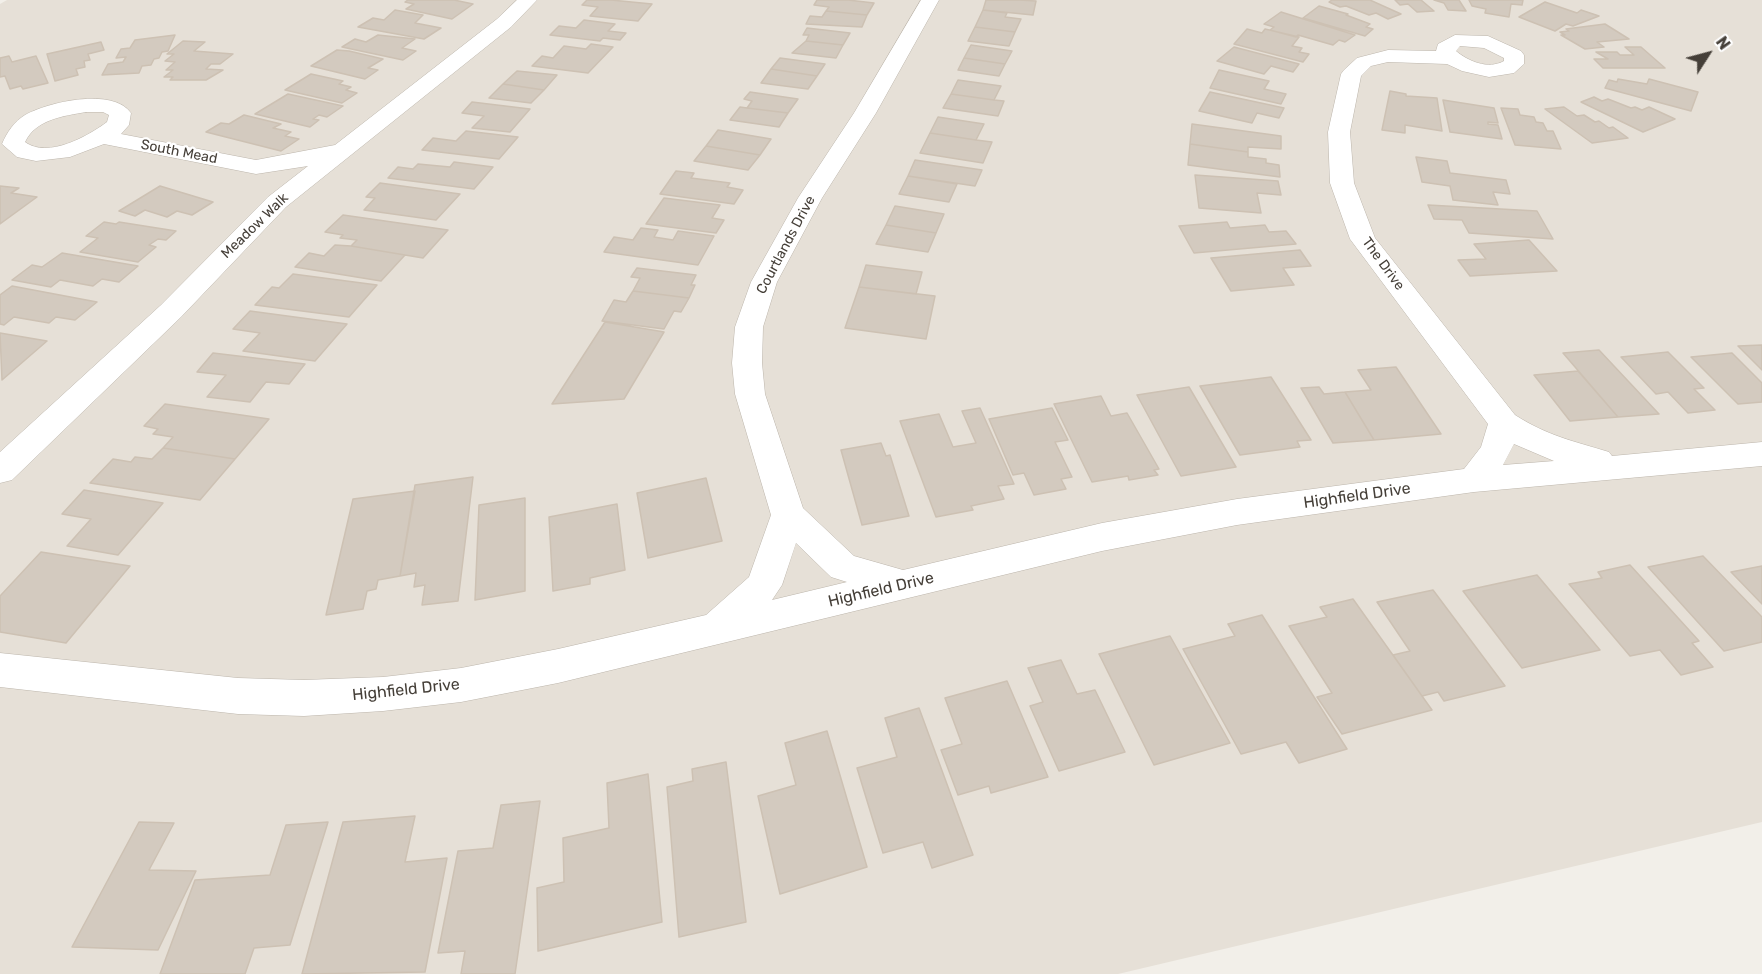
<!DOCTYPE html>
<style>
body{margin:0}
#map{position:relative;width:1762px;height:974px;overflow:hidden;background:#f2efe9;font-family:Rubik,sans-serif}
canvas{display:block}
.north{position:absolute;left:1678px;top:24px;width:60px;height:60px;-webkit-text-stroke:4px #fff;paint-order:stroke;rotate:54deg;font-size:16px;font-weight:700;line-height:24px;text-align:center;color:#453f38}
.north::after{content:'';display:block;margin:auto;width:21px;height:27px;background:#453f38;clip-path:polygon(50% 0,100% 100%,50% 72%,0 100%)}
</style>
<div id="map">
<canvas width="1762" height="974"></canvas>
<div class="north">N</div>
</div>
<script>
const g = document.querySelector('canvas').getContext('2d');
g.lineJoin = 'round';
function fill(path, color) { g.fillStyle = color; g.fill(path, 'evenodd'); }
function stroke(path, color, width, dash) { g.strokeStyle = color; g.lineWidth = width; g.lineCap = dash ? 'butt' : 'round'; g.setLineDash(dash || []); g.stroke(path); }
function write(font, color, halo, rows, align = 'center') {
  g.font = font + ' Rubik,sans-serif'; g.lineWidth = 4.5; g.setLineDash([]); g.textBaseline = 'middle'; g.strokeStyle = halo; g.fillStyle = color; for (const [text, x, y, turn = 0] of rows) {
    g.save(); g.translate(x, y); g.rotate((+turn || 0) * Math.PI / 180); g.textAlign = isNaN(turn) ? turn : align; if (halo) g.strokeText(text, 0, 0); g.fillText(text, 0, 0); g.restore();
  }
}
fill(new Path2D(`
 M7 0H1762V822L1118 974H0V4Z`), '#e6e0d7');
const building = new Path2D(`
 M408 0H454L473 4 452 19 406 9 414 4 405 2Z
 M587 0H611L652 4 638 21 590 16 598 7 582 5Z
 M817 0H848L874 3 867 15 826 11 829 7 814 5Z
 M986 0H1019L1036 1 1033 15 983 10Z
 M1332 0H1370L1401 14 1388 19 1376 13 1369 15 1346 6 1340 7 1329 2Z
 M1395 0H1421L1434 11 1417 12 1408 4 1400 5Z
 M1434 0H1459L1466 11 1448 10 1444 3Z
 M1469 0H1523L1522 5 1511 4 1509 17 1485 13 1486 9 1472 6Z
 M1545 2 1577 13 1581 10 1599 16 1573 26 1566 24 1555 31 1519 17Z
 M1319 6 1348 14 1346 15 1370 24 1366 27 1373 29 1365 36 1303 18Z
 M395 10 423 15 415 23 441 28 424 39 358 27 373 18 384 20Z
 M983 10 1007 13 1005 17 1021 19 1015 32 975 27Z
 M826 11 867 15 862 27 806 24 810 16 822 17Z
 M1281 12 1355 35 1345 42 1339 40 1333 45 1298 35 1296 37 1270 30 1274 27 1264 24Z
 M584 20 615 24 608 31 626 33 620 40 603 38 600 41 550 35 559 26 576 28Z
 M1605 24 1629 39 1597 42 1604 47 1585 49 1561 35H1565L1560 32 1569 31 1566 29Z
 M975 27 1015 32 1009 46 968 41Z
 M807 28 850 33 843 45 806 41 809 35H803Z
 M1247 29 1262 33 1265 29 1299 37 1292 46 1302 48 1299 52 1309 54 1303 62 1234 44Z
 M175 35 168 51 162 52 159 58 154 59 151 65 142 66 139 73 102 75 108 64 123 62 126 57 116 58 121 49 130 48 135 40Z
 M378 35 415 39 402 48 416 51 403 60 342 47 355 39 366 42Z
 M183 41 205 42 194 51 233 54 220 64H211L206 69 223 70 206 80H170L173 77H164L173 70H166L175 62 165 61 174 54H167Z
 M806 41 843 45 836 58 792 53Z
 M101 42 104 50 88 54 90 60 84 61 85 67 76 69 78 75 55 81 47 54Z
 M591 44 613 47 588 73 532 66 542 56 553 58 564 46 586 49Z
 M971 45 1012 51 1005 64 964 58Z
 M1234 47 1299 64 1293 72 1271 66 1264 74 1217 61Z
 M1625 47H1641L1665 68H1603L1594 59H1608L1596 52H1617L1620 55H1634Z
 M337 50 349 51 383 59 368 68 378 70 365 79 311 66Z
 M9 56 12 62 36 56 48 83 23 89 21 86 10 89 5 76 0 77V58Z
 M780 58 825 64 817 76 771 69Z
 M964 58 1005 64 999 76 958 70Z
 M771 69 817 76 808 89 761 83Z
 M1219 70 1269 81 1264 89 1286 94 1281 104 1210 88Z
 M517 71 557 75 544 90 503 84Z
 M311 74 343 81 339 84 351 87 346 90 357 93 342 103 285 90Z
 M1618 79 1647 84 1649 79 1698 92 1691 111 1605 88 1609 80 1617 82Z
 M958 80 1001 86 994 100 951 94Z
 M503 84 544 90 531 103 489 98Z
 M1390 91 1406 94V96L1437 98 1442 131 1405 125V133L1382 130Z
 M750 92 798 99 788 113 747 108 752 101 744 99Z
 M1210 92 1284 108 1279 118 1257 113 1252 123 1199 111Z
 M288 94 343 106 327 117 319 115 313 119 319 120 310 127 255 114Z
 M951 94 994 100 1004 101 998 116 943 108Z
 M1594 97 1602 101 1608 99 1631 108 1635 107 1642 110 1649 107 1675 119 1643 132 1581 102Z
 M1443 100 1494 108 1498 123 1488 122V124L1498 125 1502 139 1450 132Z
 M472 102 530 109 510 132 472 128 484 116 462 113Z
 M740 107 747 108 788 113 779 127 730 120Z
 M1564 107 1577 116 1584 115 1595 122 1599 121 1609 128 1613 127 1628 138 1592 143 1545 109Z
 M1501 108 1518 109 1520 115 1534 117 1536 122 1543 123 1547 131H1553L1561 149 1515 145Z
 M244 115 281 124 273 128 291 132 285 136 299 139 281 151 206 132 221 123 229 124Z
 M938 117 984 124 976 140 930 133Z
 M1192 124 1281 136V149L1248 147V152L1190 144Z
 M718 130 771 139 760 155 706 146Z
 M466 131 518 137 499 159 422 150 433 138 456 141Z
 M930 133 976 140 992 142 983 163 920 153Z
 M1190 144 1248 152V157L1266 159V163L1279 165 1280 177 1188 165Z
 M706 146 760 155 748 170 694 161Z
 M1416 157 1447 161 1450 173 1506 180 1510 194 1493 192 1498 205 1453 200 1450 186 1422 182Z
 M915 160 982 170 975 186 908 176Z
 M454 162 493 167 474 189 388 178 398 167 413 169 418 164 450 167Z
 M676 171 694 173 691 178 730 183 727 187 743 190 734 204 660 194Z
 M1195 175 1278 181 1281 195 1257 193 1261 213 1199 208Z
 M908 176 957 184 949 202 899 194Z
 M380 183 460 194 436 220 364 210 375 198 366 197Z
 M0 186 19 188 11 193 37 197 0 224Z
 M160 186 213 202 192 215 177 211 167 217 145 210 135 216 119 211Z
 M664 198 720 205 712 218 724 220 716 233 646 224Z
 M1428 205 1537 211 1553 239 1469 233 1462 220 1434 219Z
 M895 206 944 214 936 233 886 225Z
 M343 215 448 230 423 258 351 246 357 240 340 238 343 235 325 232Z
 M104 222 116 224 119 222 176 231 166 240 158 239 149 245 156 247 138 262 80 252 98 238 86 236Z
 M1227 222 1230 228 1265 225 1269 232 1286 231 1296 244 1194 253 1179 226Z
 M886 225 936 233 928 252 876 244Z
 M641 228 658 230 654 237 673 240 678 231 714 236 698 265 604 252 614 237 633 240Z
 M1529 240 1557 271 1470 276 1458 260 1486 259 1474 244Z
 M335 245 351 246 405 255 381 281 295 267 309 253 324 256Z
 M1300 250 1311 266 1283 268 1294 285 1231 291 1211 258Z
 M62 253 138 266 119 282 102 279 93 286 60 280 51 287 12 280 32 265 42 267Z
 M866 265 922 272 916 294 859 287Z
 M637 268 696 275 691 285H695L689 298 633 291 640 278 631 277Z
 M293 274 377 285 349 317 255 305 272 287 279 288Z
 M12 286 97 302 75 320 56 317 49 323 14 317 4 325 0 324V295Z
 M859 287 935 296 926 339 845 328Z
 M633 291 689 298 681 312 674 311 664 329 602 321 614 300 626 302Z
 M250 311 347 324 315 361 243 351 260 333 233 329Z
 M605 322 664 332 624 399 552 404Z
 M0 333 47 341 2 380Z
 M1762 345V370L1738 346Z
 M1599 350 1659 414 1618 417 1563 353Z
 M1668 352 1704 388 1694 389 1715 410 1688 413 1668 392 1656 394 1621 357Z
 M213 353 305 364 289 384 266 382 250 402 207 397 226 375 197 372Z
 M1732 353 1762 383V402L1738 404 1691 357Z
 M1396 367 1441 434 1374 440 1345 392 1371 390 1358 370Z
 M1578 371 1618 417 1570 421 1534 375Z
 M1271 377 1311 440 1297 441 1300 447 1240 455 1200 386Z
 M1189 387 1236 467 1181 476 1137 395Z
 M1319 387 1324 394 1345 392 1374 440 1333 443 1301 388Z
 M1101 396 1111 416 1127 413 1159 469 1154 470 1158 475 1129 480 1128 476 1092 482 1054 404Z
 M165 404 269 419 235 459 163 448 173 437 153 434 158 429 144 426Z
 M980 408 1014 484 998 486 1004 499 971 506 973 510 936 517 900 421 939 414 953 447 976 443 962 411Z
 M1052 408 1068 440 1055 442 1072 477 1061 479 1066 489 1034 495 1024 473 1013 475 989 419Z
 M881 443 886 456 890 455 909 516 862 525 841 450Z
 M163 448 235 459 200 500 90 483 113 459 131 462 135 457 152 459Z
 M473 477 458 601 422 605 425 585 414 587 416 573 400 576 415 485Z
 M706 478 722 541 648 558 637 493Z
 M84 490 163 503 118 555 67 546 91 519 62 514Z
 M415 491 400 576 378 580 376 589 367 591 363 609 326 615 353 499Z
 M525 498V591L475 600 479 505Z
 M617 504 625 570 590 578V584L553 591 549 517Z
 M41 552 130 566 66 643 0 632V596Z
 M1703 556 1762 617V642L1724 651 1648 567Z
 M1630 565 1699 641 1692 643 1713 667 1681 675 1660 650 1630 656 1569 584 1602 578 1598 572Z
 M1762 566V604L1731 572Z
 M1537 575 1600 650 1522 668 1463 591Z
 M1433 590 1505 686 1444 701 1438 692 1422 696 1393 655 1410 651 1377 602Z
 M1353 599 1422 696 1432 710 1342 734 1317 697 1332 693 1289 626 1327 617 1320 607Z
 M1262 615 1347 749 1299 763 1286 742 1241 754 1183 649 1235 636 1228 624Z
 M1170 636 1230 743 1154 765 1099 654Z
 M1061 660 1077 694 1095 690 1125 752 1059 771 1030 706 1043 702 1028 668Z
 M1007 681 1048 777 991 793 989 786 958 795 941 750 962 744 945 698Z
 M919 708 973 855 932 868 923 842 883 853 857 768 897 757 885 718Z
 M827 731 867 867 780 894 758 796 796 785 785 743Z
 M726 762 746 922 679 937 667 787 693 781 692 769Z
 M648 774 662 922 538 951 537 888 564 882 563 838 609 828 607 783Z
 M540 801 515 974H461L465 951 438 953 458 851 493 848 501 805Z
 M415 816 405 862 447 858 425 972 302 974 343 822Z
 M139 822 174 823 149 870 196 871 158 950 72 947Z
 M328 822 290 945 254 948 245 974H160L195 880 270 875 286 825Z`);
fill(building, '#d3cabf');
stroke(building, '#cdc1b3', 1.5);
const minor = new Path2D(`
 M517 0H537L511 27 286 207 181 317 12 480 0 483V452L161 305 268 197 308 166 256 174 104 144 70 157 36 161 17 157 2 144C7 132 14 122 25 115 48 102 113 87 131 113L129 125 121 134 256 160 335 145 497 19ZM86 112H103L109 115 107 122C88 136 48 159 25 142 36 119 64 116 86 112Z
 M921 0H939L876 113 822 198 777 282 763 327 762 363 765 394 803 508 854 556 903 570 1102 523 1237 499 1464 469 1481 447 1488 424 1350 239 1330 183 1328 132 1341 74 1344 70 1357 58 1388 50 1436 51 1438 44 1455 35 1488 36 1521 51 1524 55V64L1514 73 1489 77 1462 71 1447 64 1388 62 1371 66 1361 76 1350 132 1354 183 1375 238 1515 415C1548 436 1573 441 1609 452L1612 456 1762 442V466L1474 492 1237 525 1102 551 558 683 461 702 383 711 304 716 238 714 0 687V653L238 678 304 680 383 677 461 668 558 649 706 615 749 577 771 515 735 394 732 363 735 327 751 282 798 198 854 113ZM1460 46 1484 48 1504 58V61C1488 70 1468 61 1456 51ZM1514 444 1554 461 1503 465ZM796 543 831 577 847 582 772 600 782 585Z`);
stroke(minor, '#bdb6ac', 1);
fill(minor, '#fff');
write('14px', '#453f38', '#fff', [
 ["South Mead",179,152,11],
 ["Meadow Walk",255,226,-44],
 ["Courtlands Drive",786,245,-62],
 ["The Drive",1383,264,54]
]);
write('16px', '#453f38', '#fff', [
 ["Highfield Drive",1357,496,-8],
 ["Highfield Drive",881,590,-13],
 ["Highfield Drive",406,690,-6]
]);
</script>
